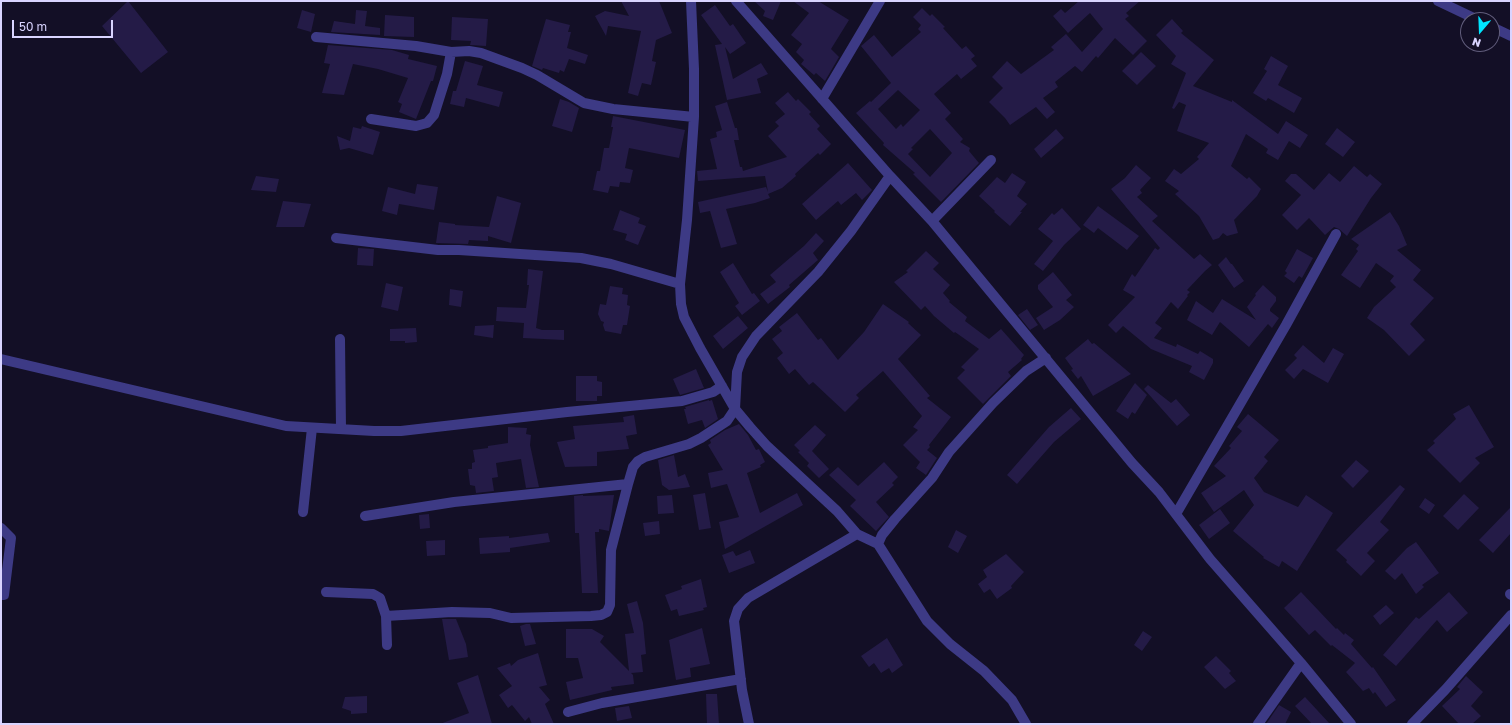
<!DOCTYPE html>
<style>
body{margin:0}
#map{position:relative;width:1512px;height:725px;overflow:hidden;background:#130f26;font-family:"Golos Text",sans-serif}
canvas{display:block}
.frame{position:absolute;inset:0;border:2px solid #d9d4ff;pointer-events:none}
.north{position:absolute;left:1460px;top:12px;width:40px;height:40px;box-sizing:border-box;background:#130f26;border:1px solid #625e7d;border-radius:50%;rotate:199deg;font-size:11px;font-weight:700;line-height:16px;text-align:center;color:#d9d4ff}
.north::after{content:'';display:block;margin:auto;width:14px;height:18px;background:#00e5ff;clip-path:polygon(50% 0,100% 100%,50% 72%,0 100%)}
.scale{position:absolute;left:12px;top:20px;width:101px;height:18px;box-sizing:border-box;border:2px solid #d9d4ff;border-top:0;padding-left:5px;font-size:12px;line-height:14px;white-space:nowrap;color:#d9d4ff;-webkit-text-stroke:3px #130f26;paint-order:stroke}
</style>
<div id="map">
<canvas width="1512" height="725"></canvas>
<div class="frame"></div>
<div class="north">N</div>
<div class="scale">50 m</div>
</div>
<script>
const g = document.querySelector('canvas').getContext('2d');
g.lineJoin = 'round';
function fill(path, color) { g.fillStyle = color; g.fill(path, 'evenodd'); }
function stroke(path, color, width, dash) { g.strokeStyle = color; g.lineWidth = width; g.lineCap = dash ? 'butt' : 'round'; g.setLineDash(dash || []); g.stroke(path); }
fill(new Path2D(`
 M128 1 168 52 141 73 102 26Z
 M621 1H659L672 33 656 40 652 61 656 62 651 85 642 83 638 96 628 93 641 31 608 26 606 36 595 16 605 11 629 16Z
 M754 1H781L773 20 763 16 765 11Z
 M793 1H818L849 20 831 49 839 57 825 81 816 73 814 75 801 64 804 60 796 52 802 44 791 35 809 13Z
 M1079 1H1140L1126 13 1129 16 1125 19 1147 41 1133 55 1115 38 1098 58 1096 56 1082 72 1075 66 1055 82 1058 87 1043 98 1055 112 1047 119 1036 107 1010 125 1005 118 989 102 1003 88 992 77 1007 61 1021 74 1054 50 1051 47 1066 34 1082 52 1103 29 1090 13 1068 33 1053 16 1061 9 1065 13Z
 M715 5 730 26 733 24 746 43 730 54 725 47 733 79 761 63 768 74 757 79 761 93 727 100 715 45 722 44 701 15Z
 M922 8 930 16 932 14 945 27 943 28 962 49 966 46 975 56 971 59 977 66 961 79 957 74 934 94 951 113 945 119 963 139 960 142 970 148 969 151 979 163 941 202 913 174 915 173 883 145 884 143 856 113 870 101 871 102 891 83 861 46 874 35 892 57 921 32 918 29 921 25 913 17ZM898 90 920 110 903 127 901 124 896 129 878 109ZM930 129 952 153 930 177 908 154 913 149 911 148Z
 M302 10 315 14 311 32 297 28Z
 M356 10 367 11 365 26 380 28V35L331 32 334 21 355 24Z
 M385 15 414 17V37L384 36Z
 M452 17 488 19 486 46 470 45 471 41 451 40Z
 M546 19 570 25 568 32H571L567 48 588 55 585 64 569 59 564 72 560 70 559 73 543 68 542 70 532 66Z
 M1172 19 1183 31 1181 33 1214 60 1193 86 1232 102V100L1278 134 1286 121 1308 135 1300 148 1289 141 1278 160 1266 153 1268 149 1246 134 1231 166 1247 179 1249 177 1261 189 1257 196 1234 220 1238 233 1227 236 1223 233 1219 238 1213 240 1199 216 1175 194 1179 191 1165 181 1174 169 1181 174 1199 159 1197 157 1209 143 1177 131 1186 105 1179 102 1174 109 1172 108 1186 73 1171 64 1176 56 1156 35Z
 M328 45 392 50 409 55 408 59 437 66 433 81H431L416 119 399 112 402 104 398 102 408 78 378 69 353 64 344 95 322 93 330 64 324 63Z
 M1141 52 1156 66 1137 85 1122 71Z
 M1271 56 1288 66 1278 85 1302 98 1294 113 1268 98 1266 101 1253 93 1267 71 1264 69Z
 M465 61 483 66 477 85 503 92 499 107 466 98 464 107 450 104 453 91H456Z
 M788 92 796 101 798 99 811 112 809 114 820 126 817 129 831 144 820 155 818 153 795 174 796 176 782 188 768 194 770 198 755 203 726 209 737 244 721 248 710 211 700 213 698 202 766 187 768 192 765 176 698 181 697 171 717 169 710 139 717 137 716 132 722 130 715 106 727 102 735 128H737L739 140H734L740 167H742L743 171 787 157 768 136 779 126 775 122 785 114 775 103Z
 M560 99 569 102 579 108 572 132 552 126Z
 M613 116 685 130 679 158 629 148 625 168 633 170 630 183 620 182 619 187 610 186 608 193 593 190 597 171H600L604 148H609L613 127H611Z
 M362 126 380 132 373 155 349 148 340 150 337 136 350 141 353 127 361 129Z
 M1337 128 1355 142 1343 157 1325 144Z
 M1056 129 1064 138 1041 158 1034 149Z
 M848 163 872 190 862 200 856 193 841 205 838 201 816 220 802 204Z
 M1136 165 1151 178 1140 190 1142 193 1137 197 1158 216 1152 221 1194 259 1200 254 1212 265 1205 271 1187 290 1190 292 1187 295 1188 296 1178 309 1171 302 1155 323 1162 328 1154 338 1176 347 1177 344 1198 354 1200 351 1213 359V363L1204 380 1189 372 1192 366 1151 349 1123 326 1116 333 1108 325 1135 297 1123 290 1132 274 1135 277 1155 248 1158 250 1160 248 1111 189 1125 178Z
 M1354 166 1367 177 1370 174 1382 184 1371 198 1347 236 1339 229 1334 227 1325 235 1309 218 1297 230 1282 215 1301 195 1285 181 1291 174H1296L1314 190 1329 173 1340 182Z
 M1012 173 1026 182 1017 196 1027 204 1020 212H1022L1010 226 994 212 995 211 979 196 997 177 1005 183Z
 M256 176 279 179 276 192 251 190Z
 M417 184 438 187 434 210 399 204 397 215 382 211 388 187 415 194Z
 M497 196 521 203 511 243 488 236V241L469 240 468 244 436 243 439 222 455 224V225L489 227Z
 M283 201 311 204 304 227H276Z
 M1098 206 1139 236 1127 250 1098 228 1094 233 1083 225Z
 M1062 208 1081 229 1064 245 1043 271 1034 264 1053 241 1038 229 1052 213 1054 215Z
 M620 210 640 218 638 223 646 226 638 245 625 240 627 234 613 230Z
 M1390 212 1399 226 1407 245 1397 250 1421 270 1413 280 1434 298 1410 324 1425 340 1409 356 1384 330 1367 318 1374 307 1396 287 1390 281 1394 276 1376 263 1360 288 1341 275 1358 251 1356 249 1359 245 1351 239Z
 M816 233 824 241 813 253 818 260 789 285 790 287 768 304 760 294 776 282 770 275 804 246Z
 M358 248 374 249 373 266 357 265Z
 M1297 249 1313 258 1302 278 1299 276 1294 283 1284 276 1287 273 1285 271Z
 M926 251 939 263 933 269 950 285 943 293 950 301 949 302 967 317 965 321 989 339 1001 329 1024 355 1021 359 1022 360 1008 372 1011 376 983 404 957 378 965 370 961 367 979 349 955 332 954 333 934 316 925 306 921 310 894 282 908 272 906 271Z
 M1226 257 1231 264H1232L1244 281 1234 288 1218 265Z
 M733 263 752 294 754 293 760 301 742 315 735 306 739 303 720 272Z
 M528 269 543 271 536 328 542 330H564V340L523 338 524 323 496 321 497 307 526 308 529 285H527Z
 M1053 272 1072 295 1066 300 1074 307 1060 320 1044 330 1036 318 1053 307 1038 289V285Z
 M386 283 403 287 398 311 381 307Z
 M1263 285 1276 297V301L1270 309V311L1279 318 1272 328 1268 324 1249 347 1220 322 1212 335 1187 320 1196 301 1213 313 1222 299 1256 320 1247 307 1256 295 1255 294Z
 M610 286 623 288 622 294 628 295 627 305 630 306 627 325H623L621 334 605 331 603 325 604 322 601 321 598 314 600 304 606 305Z
 M450 289 463 291 461 307 449 305Z
 M883 304 909 322 908 323 921 335 898 359 930 396 927 398 951 417 929 445 930 447 927 450 937 458 926 475 916 468 920 462 903 445 918 430 913 427 922 416 883 371 856 395 859 398 845 412 813 382 809 385 795 369 789 374 777 358 783 353 772 339 782 331 779 327 797 313 818 340 821 338 838 360 864 332Z
 M1027 309 1038 325 1030 330 1018 315Z
 M738 316 748 328 723 349 713 336Z
 M494 325 493 338 474 335 475 326Z
 M416 328 417 342 405 343V341H390V329Z
 M1088 339 1092 344 1094 343 1131 374 1093 396 1081 376 1078 379 1071 370 1073 369 1065 358Z
 M1303 345 1324 363 1333 348 1344 354 1328 383 1303 369 1294 379 1285 370 1297 358 1294 355Z
 M696 369 704 388 680 395 673 379Z
 M576 376H597V381L602 382V396H597V401H576Z
 M1135 383 1147 395 1135 414 1132 412 1128 419 1116 411Z
 M1148 385 1171 403 1176 399 1190 415 1177 426 1144 389Z
 M709 400V401L712 400 718 419 705 428 702 420 688 424 684 409H686L685 407Z
 M1469 405 1494 447 1475 458 1480 463 1460 483 1427 450 1435 443 1433 441 1456 419 1453 414Z
 M1071 408 1081 419 1054 442 1017 484 1007 475 1049 427Z
 M1248 414 1279 440 1264 457 1268 461 1254 478 1264 492 1298 507 1306 495 1333 513 1297 571 1282 561 1279 567 1263 558 1264 557 1233 531 1254 505 1244 490 1214 512 1201 493 1226 476 1214 466 1231 448 1229 446 1242 431 1237 427Z
 M634 415 637 434 626 436 629 449 597 452V466L565 467 557 442 575 439 573 426 624 422 623 417Z
 M739 424 748 435 756 450 759 449 765 462 760 465 761 467 747 473 760 513 797 493 803 505 725 549 719 522 739 517 727 484 711 488 708 473 723 470 708 445 711 443 710 440 725 430Z
 M815 425 826 435 812 451 829 469 819 478 807 466 809 463 798 452 800 451 794 445Z
 M508 427 527 428 526 434 531 435 530 445 539 487 526 488 521 459 496 463 498 477 492 478 494 491 476 493 475 486 470 485 468 469H472V463L475 462 473 450 488 448V446L508 443Z
 M674 455 678 477 685 474 690 487 669 490 662 485 658 460Z
 M1356 460 1369 471 1353 488 1341 476Z
 M884 462 898 477 892 483 894 485 876 502 889 517 876 531 850 506 856 500 829 475 838 467 858 486Z
 M1400 485 1405 489 1380 522 1389 530 1367 553 1375 561 1361 576 1346 562 1347 560 1336 550Z
 M705 493 711 528 699 530 693 495Z
 M1464 494 1479 508 1458 530 1443 516Z
 M583 495V496L614 495 609 531 599 529V532H595L598 593H582L579 533H575L574 496Z
 M672 495 674 513 658 514 657 496Z
 M1425 498 1435 505 1429 514 1419 507Z
 M1511 507V533L1493 553 1479 540Z
 M1220 509 1230 523 1209 539 1199 525Z
 M429 514 430 528 420 529 419 515Z
 M659 521 660 534 645 536 643 523Z
 M956 530 967 536 958 553 948 547Z
 M548 533 550 542 510 548V552L480 554 479 538 509 536V538Z
 M445 540V555L427 556 426 541Z
 M1416 542 1439 573 1422 585 1424 587 1416 594 1402 573 1395 580 1385 571 1407 548Z
 M750 550 755 563 729 573 722 555 733 551 736 556Z
 M1006 554 1024 572 1011 586 1012 588 997 599 990 589 984 593 978 584 987 577 983 570Z
 M701 579 707 607 703 608 704 610 679 616 677 609 671 611 665 595 682 589 681 586Z
 M1301 592 1336 629 1337 628 1344 635 1345 633 1354 640 1351 644 1372 668 1373 667 1396 700 1386 707 1375 692 1373 694 1369 688 1363 691 1346 672 1355 663 1332 645 1331 646 1315 630 1309 635 1284 608Z
 M1449 592 1468 613 1447 632 1437 620 1396 666 1383 655 1416 617 1419 619Z
 M637 601 643 623 646 654 641 655 643 672 631 673 633 675 634 684 611 687 612 690 570 700 566 682 583 678 578 658H566V629H592L604 636 600 642 629 671 625 634 634 633 627 604Z
 M1386 605 1394 613 1380 625 1373 616Z
 M442 619H456L466 644 468 657 449 660Z
 M526 624H530L536 644 525 646 520 626Z
 M702 628 710 664 690 668 691 677 676 680 669 640Z
 M1143 631 1152 637 1142 651 1134 645Z
 M887 638 903 665 892 673 889 668 881 673 874 663 869 667 861 656Z
 M538 653 547 685 539 687 550 700 545 704 554 724H532L529 717 525 721 512 705 508 708 499 695 512 686 497 668 510 663 511 666 518 660Z
 M1216 656 1231 671 1229 673 1236 681 1225 689 1204 667Z
 M478 675 492 724H440L469 713 457 683Z
 M1466 676 1483 692 1471 706 1481 716 1472 724H1459L1442 706 1460 689 1457 687Z
 M706 694H717L719 724H707Z
 M367 696V713L351 714V711L342 708 345 697Z
 M1305 697 1330 724H1312L1295 706Z
 M1279 705 1291 712 1285 724H1266Z
 M629 706 632 718 617 721 615 708Z`), '#241b47');
stroke(new Path2D(`
 M691 1 694 69V117L687 220 680 284 681 304 684 317 700 348 735 409 750 427 767 446 837 511 857 534 878 544 927 621 950 644 984 671 1012 700 1026 724
 M736 1 890 176 932 221 1132 463 1159 492 1210 559 1301 663 1351 724
 M1438 1 1478 20
 M1492 27 1511 36
 M316 37 416 46 451 52 469 51 481 53 522 68 537 75 584 103 613 109 694 117
 M822 99 880 1
 M371 119 416 126 427 123 434 115 447 74 451 52
 M932 221 991 160
 M336 238 438 250H459L581 258 611 264 680 284
 M340 339 341 429
 M1 359 286 426 374 431H401L567 412 682 401 713 392 722 386
 M303 512 312 428
 M1176 514 1286 325 1336 234
 M365 516 454 502 628 484
 M1 528 11 538 4 595H1
 M878 544 882 535 895 519 932 478 949 452 993 403 1026 371 1046 358
 M326 592 373 594 380 598 386 616 387 645
 M1510 594 1511 595
 M386 616 452 612 490 613 511 618 591 616 601 615 607 612 610 605 611 550 628 484 633 467 638 461 645 457 689 444 701 438 727 421 735 409 737 372 742 357 756 336 818 272 851 231 890 176
 M568 712 602 703 741 679
 M749 724 742 690 734 621 738 609 748 598 857 534
 M1258 724 1301 663
 M1412 724 1445 690 1511 615`), '#3d3a85', 10);
</script>
